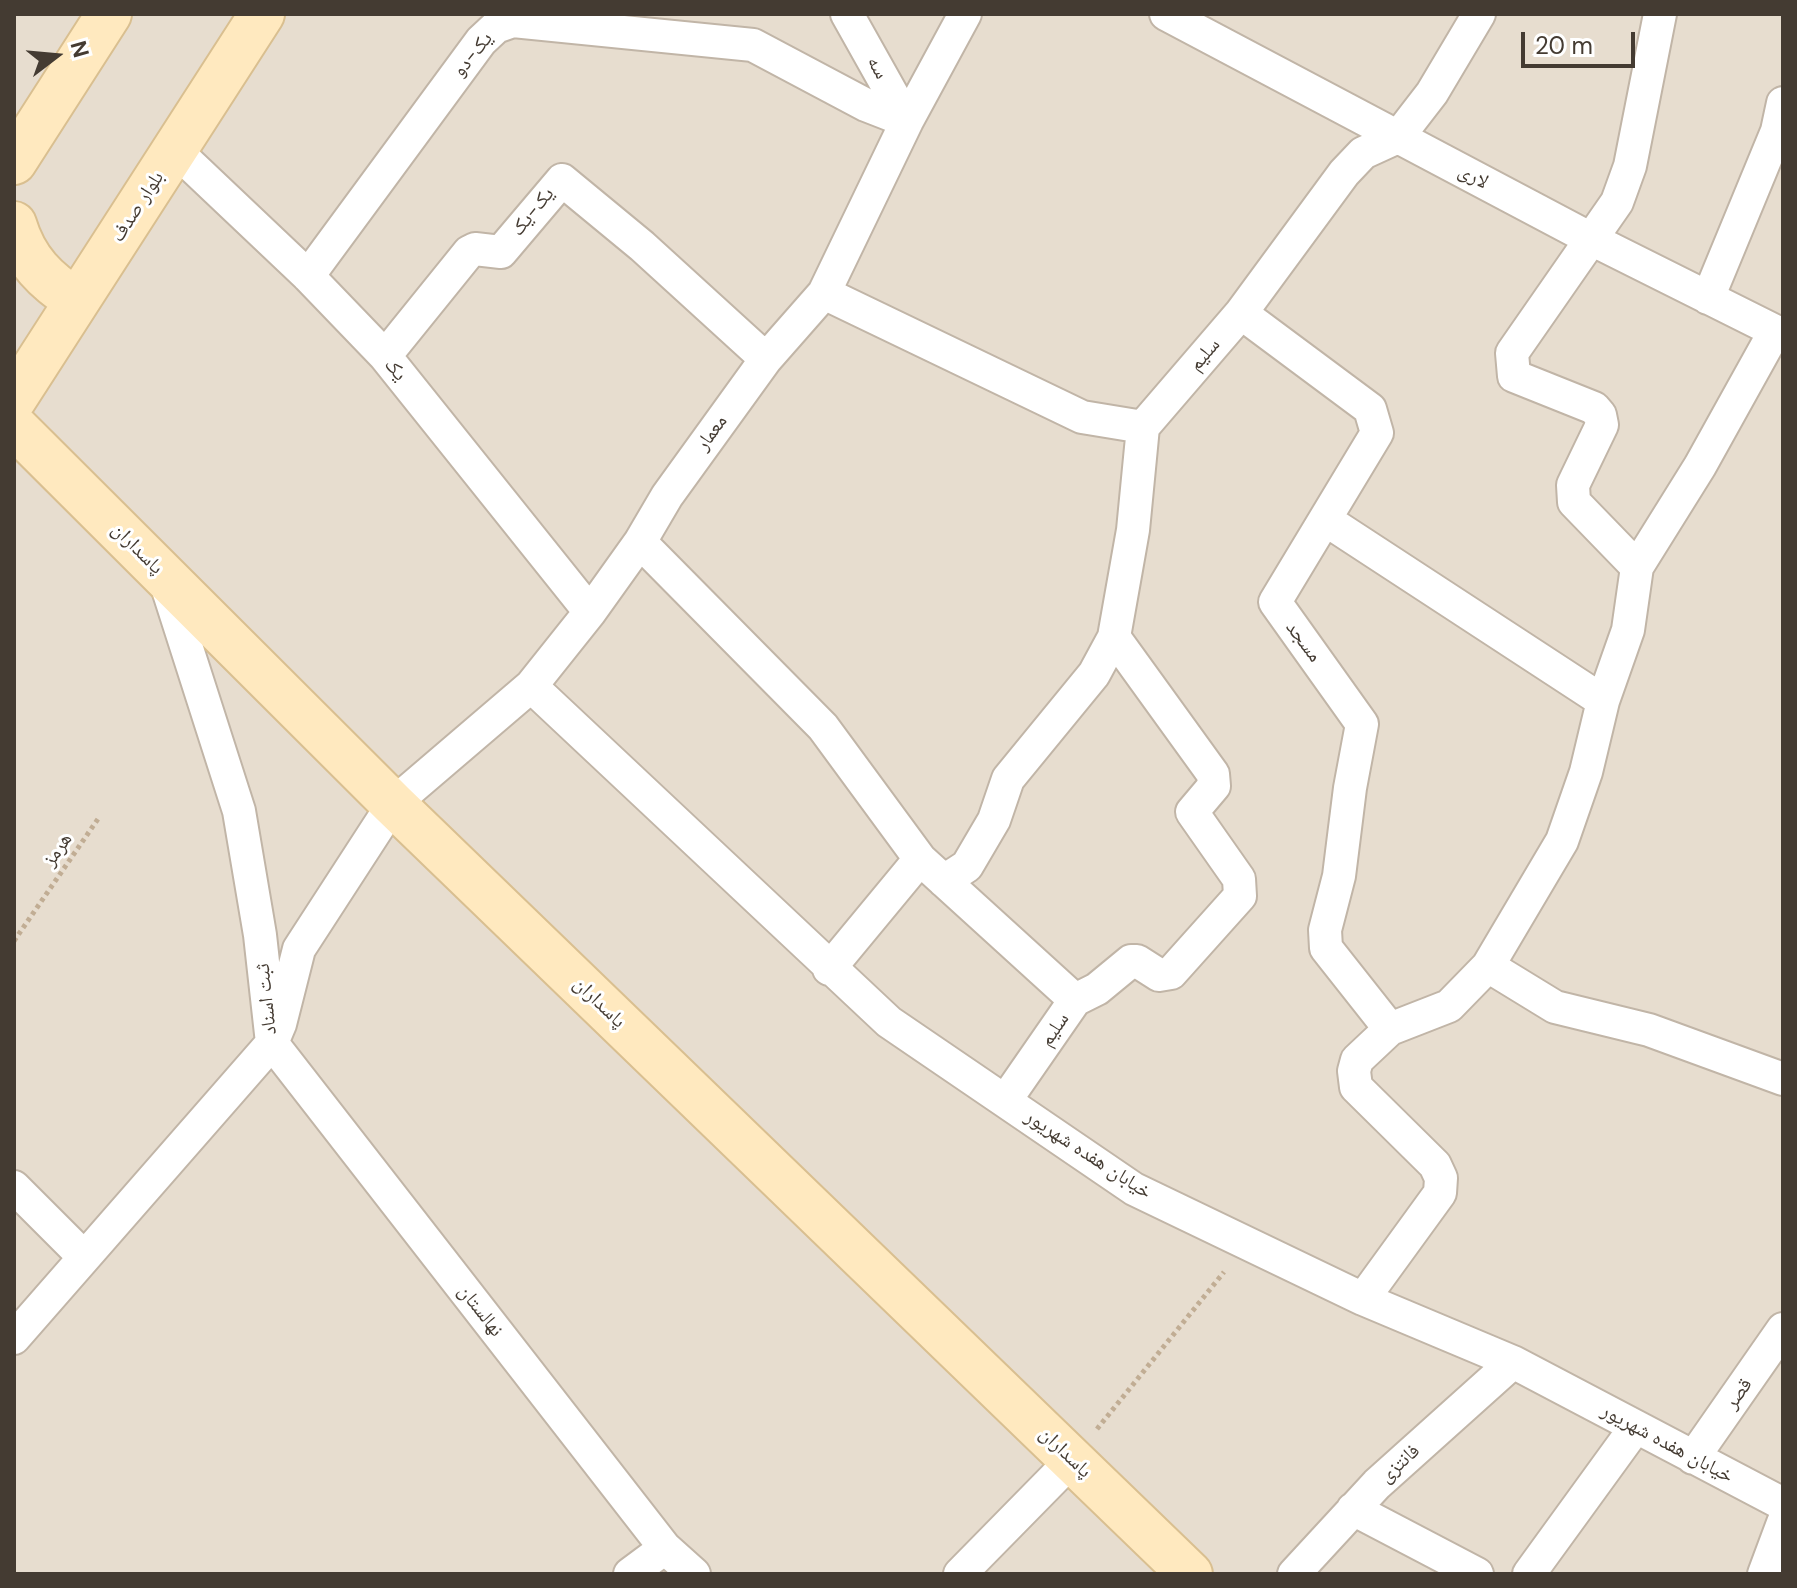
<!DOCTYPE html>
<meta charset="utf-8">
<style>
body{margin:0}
#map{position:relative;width:1797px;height:1588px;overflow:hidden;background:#f3ece2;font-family:"DM Sans",sans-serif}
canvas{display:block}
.frame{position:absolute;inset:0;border:16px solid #443b32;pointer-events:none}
.north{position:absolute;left:16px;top:16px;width:80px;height:80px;-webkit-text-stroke:6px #fff;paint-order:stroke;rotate:74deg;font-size:22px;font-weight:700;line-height:32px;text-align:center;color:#443b32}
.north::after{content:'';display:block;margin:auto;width:28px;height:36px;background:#443b32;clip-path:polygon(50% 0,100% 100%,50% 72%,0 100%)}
.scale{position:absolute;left:1521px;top:32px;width:114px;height:36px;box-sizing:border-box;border:4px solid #443b32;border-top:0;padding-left:10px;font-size:24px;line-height:28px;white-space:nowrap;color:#443b32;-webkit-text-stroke:6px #fff;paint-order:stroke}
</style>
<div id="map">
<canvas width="1797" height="1588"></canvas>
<div class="frame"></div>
<div class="north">N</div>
<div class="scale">20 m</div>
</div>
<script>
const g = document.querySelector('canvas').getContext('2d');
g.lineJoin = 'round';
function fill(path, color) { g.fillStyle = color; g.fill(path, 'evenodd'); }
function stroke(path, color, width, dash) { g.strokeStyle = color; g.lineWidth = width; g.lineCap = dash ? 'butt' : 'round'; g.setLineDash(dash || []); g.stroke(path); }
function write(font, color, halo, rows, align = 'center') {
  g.font = font + ' "DM Sans","Noto Naskh Arabic",sans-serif'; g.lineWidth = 6; g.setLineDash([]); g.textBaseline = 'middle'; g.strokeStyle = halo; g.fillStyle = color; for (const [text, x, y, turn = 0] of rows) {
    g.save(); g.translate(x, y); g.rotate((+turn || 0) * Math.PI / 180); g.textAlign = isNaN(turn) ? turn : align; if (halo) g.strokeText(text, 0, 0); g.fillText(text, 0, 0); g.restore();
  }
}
fill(new Path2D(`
 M14 14H1783V1574H14Z`), '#e7ddcf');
const street = new Path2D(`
 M847 14 907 121
 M1166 14 1591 239 1783 335
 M175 150 308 276 385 356 590 612
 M308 276 481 41 496 27 513 21 753 45 866 105 907 121
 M824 293 1082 417 1143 427 1241 313 1344 173 1363 153 1398 137 1432 93 1479 14
 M1708 298 1777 131 1783 103
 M1241 313 1370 409 1377 433 1275 602 1362 724 1350 788 1339 876 1325 930 1326 948 1390 1029
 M385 356 469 252 475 249 501 252 562 180 642 246 766 359
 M1326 520 1603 701
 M640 542 823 727 920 859 1075 1000
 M1637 567 1574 502 1573 485 1602 425 1600 415 1594 408 1514 376 1512 353 1617 202 1630 166 1660 14
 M531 686 889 1022 1134 1189 1363 1299 1513 1362 1783 1504
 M944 881 967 866 994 820 1008 779 1094 674 1114 637 1133 530 1143 427
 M1488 966 1555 1007 1649 1030 1783 1079
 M829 969 920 859
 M1005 1101 1075 1000 1097 989 1131 961H1137L1159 975 1171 973 1240 896 1239 879 1192 812 1214 786 1213 774 1114 637
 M14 1187 83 1256
 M1363 1299 1440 1193 1441 1178 1435 1165 1356 1087 1354 1071 1357 1060 1390 1029 1449 1006 1488 966 1562 841 1586 772 1603 701 1628 630 1637 567 1700 466 1775 331
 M14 1338 272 1043 260 935 239 811 165 580
 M1693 1458 1783 1329
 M1353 1509 1477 1574
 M630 1574 665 1548
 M694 1574 665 1548 272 1043 280 1024 299 949 393 804 531 686 590 612 640 542 667 496 766 359 824 293 907 121 965 14
 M960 1574 1072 1460
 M1294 1574 1377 1484 1513 1362
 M1529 1574 1635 1428
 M1764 1574 1783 1523`);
const secondary = new Path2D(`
 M14 162 109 14
 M14 224C25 261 46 281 77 301
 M14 399 262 14
 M14 426 393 804 1190 1574`);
stroke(street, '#c1b5a7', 36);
stroke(secondary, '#d9bf90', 48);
stroke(new Path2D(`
 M14 941 100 816
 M1097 1429 1224 1272`), '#c1ad94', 5, [4, 4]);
stroke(street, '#fff', 32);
stroke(secondary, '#ffe9bf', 44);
write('20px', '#443b32', '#fff', [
 ["یک-دو",473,55,-51],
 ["سه",877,68,61],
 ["لاری",1473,177,28],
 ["بلوار صدف",138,207,-57],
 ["یک-یک",533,212,-51],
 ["سلیم",1205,355,-49],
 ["یک",395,370,50],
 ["معمار",712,433,-54],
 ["پاسداران",137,549,45],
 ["مسجد",1303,642,53],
 ["هرمز",58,850,-55],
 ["ثبت اسناد",267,999,-96],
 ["پاسداران",599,1003,44],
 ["سلیم",1055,1030,-56],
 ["خیابان هفده شهریور",1088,1155,33],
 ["نهالستان",480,1311,52],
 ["قصر",1739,1394,-55],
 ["خیابان هفده شهریور",1667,1444,28],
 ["پاسداران",1065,1453,44],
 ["فانتزی",1400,1464,-42]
]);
</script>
